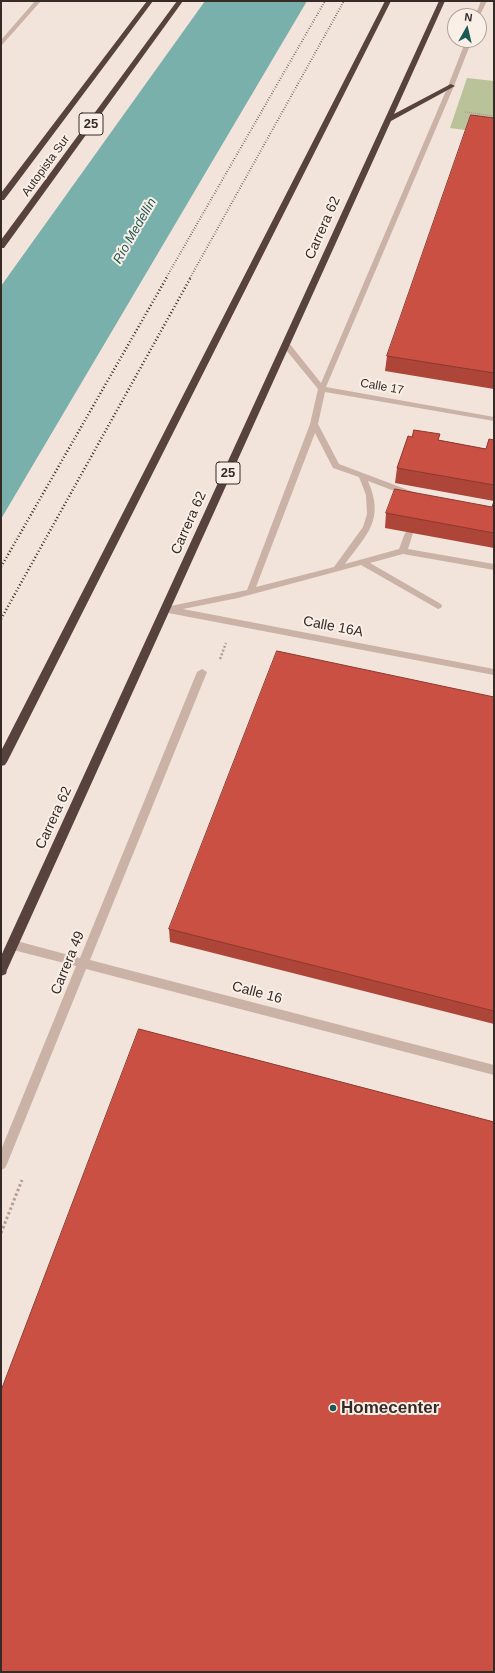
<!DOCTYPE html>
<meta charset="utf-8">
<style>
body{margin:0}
#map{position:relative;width:495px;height:1673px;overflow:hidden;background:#f2e4da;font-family:Arial,sans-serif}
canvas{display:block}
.frame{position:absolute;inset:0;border:2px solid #362a27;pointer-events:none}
.north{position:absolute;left:447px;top:8px;width:40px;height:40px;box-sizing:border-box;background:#faefe7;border:1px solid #aca09a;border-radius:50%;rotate:8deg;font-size:11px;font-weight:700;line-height:16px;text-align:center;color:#362a27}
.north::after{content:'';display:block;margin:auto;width:14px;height:18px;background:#1c5955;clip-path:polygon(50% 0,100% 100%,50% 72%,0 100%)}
</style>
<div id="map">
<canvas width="495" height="1673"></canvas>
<div class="frame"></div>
<div class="north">N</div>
</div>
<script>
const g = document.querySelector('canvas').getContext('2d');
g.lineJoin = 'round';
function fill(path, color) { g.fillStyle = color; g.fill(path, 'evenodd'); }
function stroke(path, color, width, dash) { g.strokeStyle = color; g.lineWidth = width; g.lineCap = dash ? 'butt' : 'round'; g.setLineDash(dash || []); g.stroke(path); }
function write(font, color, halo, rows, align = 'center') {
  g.font = font + ' Arial,sans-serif'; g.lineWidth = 4; g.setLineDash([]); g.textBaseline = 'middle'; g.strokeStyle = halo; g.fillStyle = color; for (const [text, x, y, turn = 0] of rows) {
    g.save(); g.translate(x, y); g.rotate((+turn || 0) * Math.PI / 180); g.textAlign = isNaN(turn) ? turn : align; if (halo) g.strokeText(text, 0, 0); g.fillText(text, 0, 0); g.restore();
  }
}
fill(new Path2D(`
 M467 78 494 81V134L450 128Z`), '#bac29a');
fill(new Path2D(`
 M205 1H307L1 519V286Z`), '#79b0ab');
stroke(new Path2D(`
 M465 112 494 116`), '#b69c90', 1.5, [1, 1]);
stroke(new Path2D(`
 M220 659 226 643`), '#b69c90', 2.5, [2, 2]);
stroke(new Path2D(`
 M1 1233 22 1180`), '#b69c90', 3, [2.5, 2.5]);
fill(new Path2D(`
 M35 1H41L1 46V40Z
 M481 1H487L479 17V16H475Z
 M466 40H472L454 86 326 387 494 417V421L325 392 318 424 339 464 416 493 417 495 416 497H410L368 481C385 520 367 534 345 564L399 549 405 533 409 530 413 533 408 549 494 564V570L403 554 370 563 441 604 442 606 441 608 438 609 361 565 238 598 183 609 494 669V675L163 612 162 610 166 607 247 590 310 424 318 389 282 345 286 343H289L321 383 448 86ZM315 433 333 468 359 477 366 495 367 514 363 527 334 567 256 587Z
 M202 669 207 672 90 960 494 1065V1075L86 969 7 1164 5 1168 1 1170V1150L76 966 13 950 9 948 8 945 9 942 13 940 80 958 197 672Z`), '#cbb2a6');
fill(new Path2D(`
 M147 1H153L4 200H1V193Z
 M177 1H183L4 248H1V240Z
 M385 1H391L7 762 5 765 1 766V751Z
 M439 1H445L394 114 449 85 451 84 455 86 391 121 7 970 6 974 1 976V956Z`), '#58423e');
stroke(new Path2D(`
 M166 278 325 1
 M190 278 344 1`), '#362a27', 2, [0.5, 2]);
stroke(new Path2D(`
 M1 567 167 277
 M1 619 191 277`), '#362a27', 2.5, [1, 2.5]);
fill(new Path2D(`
 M494 118V389L385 371 387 356Z
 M412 437 439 440 486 449 494 440V548L385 528 386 513 492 507 494 501 395 483 397 468Z
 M494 697V1024L170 942 169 929Z`), '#ad4539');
const building = new Path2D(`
 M471 115 494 118V373L387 356Z
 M414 430 440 434 438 440 486 449 489 439 494 440V485L397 468 408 436 412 437Z
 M395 489 492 507 494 501V533L386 513Z
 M277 651 494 697V1011L169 929Z
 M139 1029 494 1122V1672H1V1391Z`);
fill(building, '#c95042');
stroke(building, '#8d382e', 1);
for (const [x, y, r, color] of [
 [333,1408,4,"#1c5955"]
]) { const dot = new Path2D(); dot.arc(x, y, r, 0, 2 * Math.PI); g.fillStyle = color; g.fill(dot); stroke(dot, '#faefe7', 1.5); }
write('12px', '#362a27', '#faefe7', [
 ["Autopista Sur",46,166,-54],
 ["Calle 17",382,387,10]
]);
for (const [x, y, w] of [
 [91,124,24],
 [228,473,24]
]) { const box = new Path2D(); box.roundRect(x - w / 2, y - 11, w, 22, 3); g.fillStyle = '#faefe7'; g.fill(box); stroke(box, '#362a27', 1); }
write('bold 13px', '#362a27', null, [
 ["25",91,124],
 ["25",228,473]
]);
write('italic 13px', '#1c5955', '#faefe7', [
 ["Río Medellín",135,231,-60]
]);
write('14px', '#362a27', '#faefe7', [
 ["Carrera 62",323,228,-66],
 ["Carrera 62",189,523,-66],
 ["Calle 16A",333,627,11],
 ["Carrera 62",54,818,-65],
 ["Carrera 49",68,963,-68],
 ["Calle 16",257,993,15]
]);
write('bold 17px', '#362a27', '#faefe7', [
 ["Homecenter",341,1408]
], 'left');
</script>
